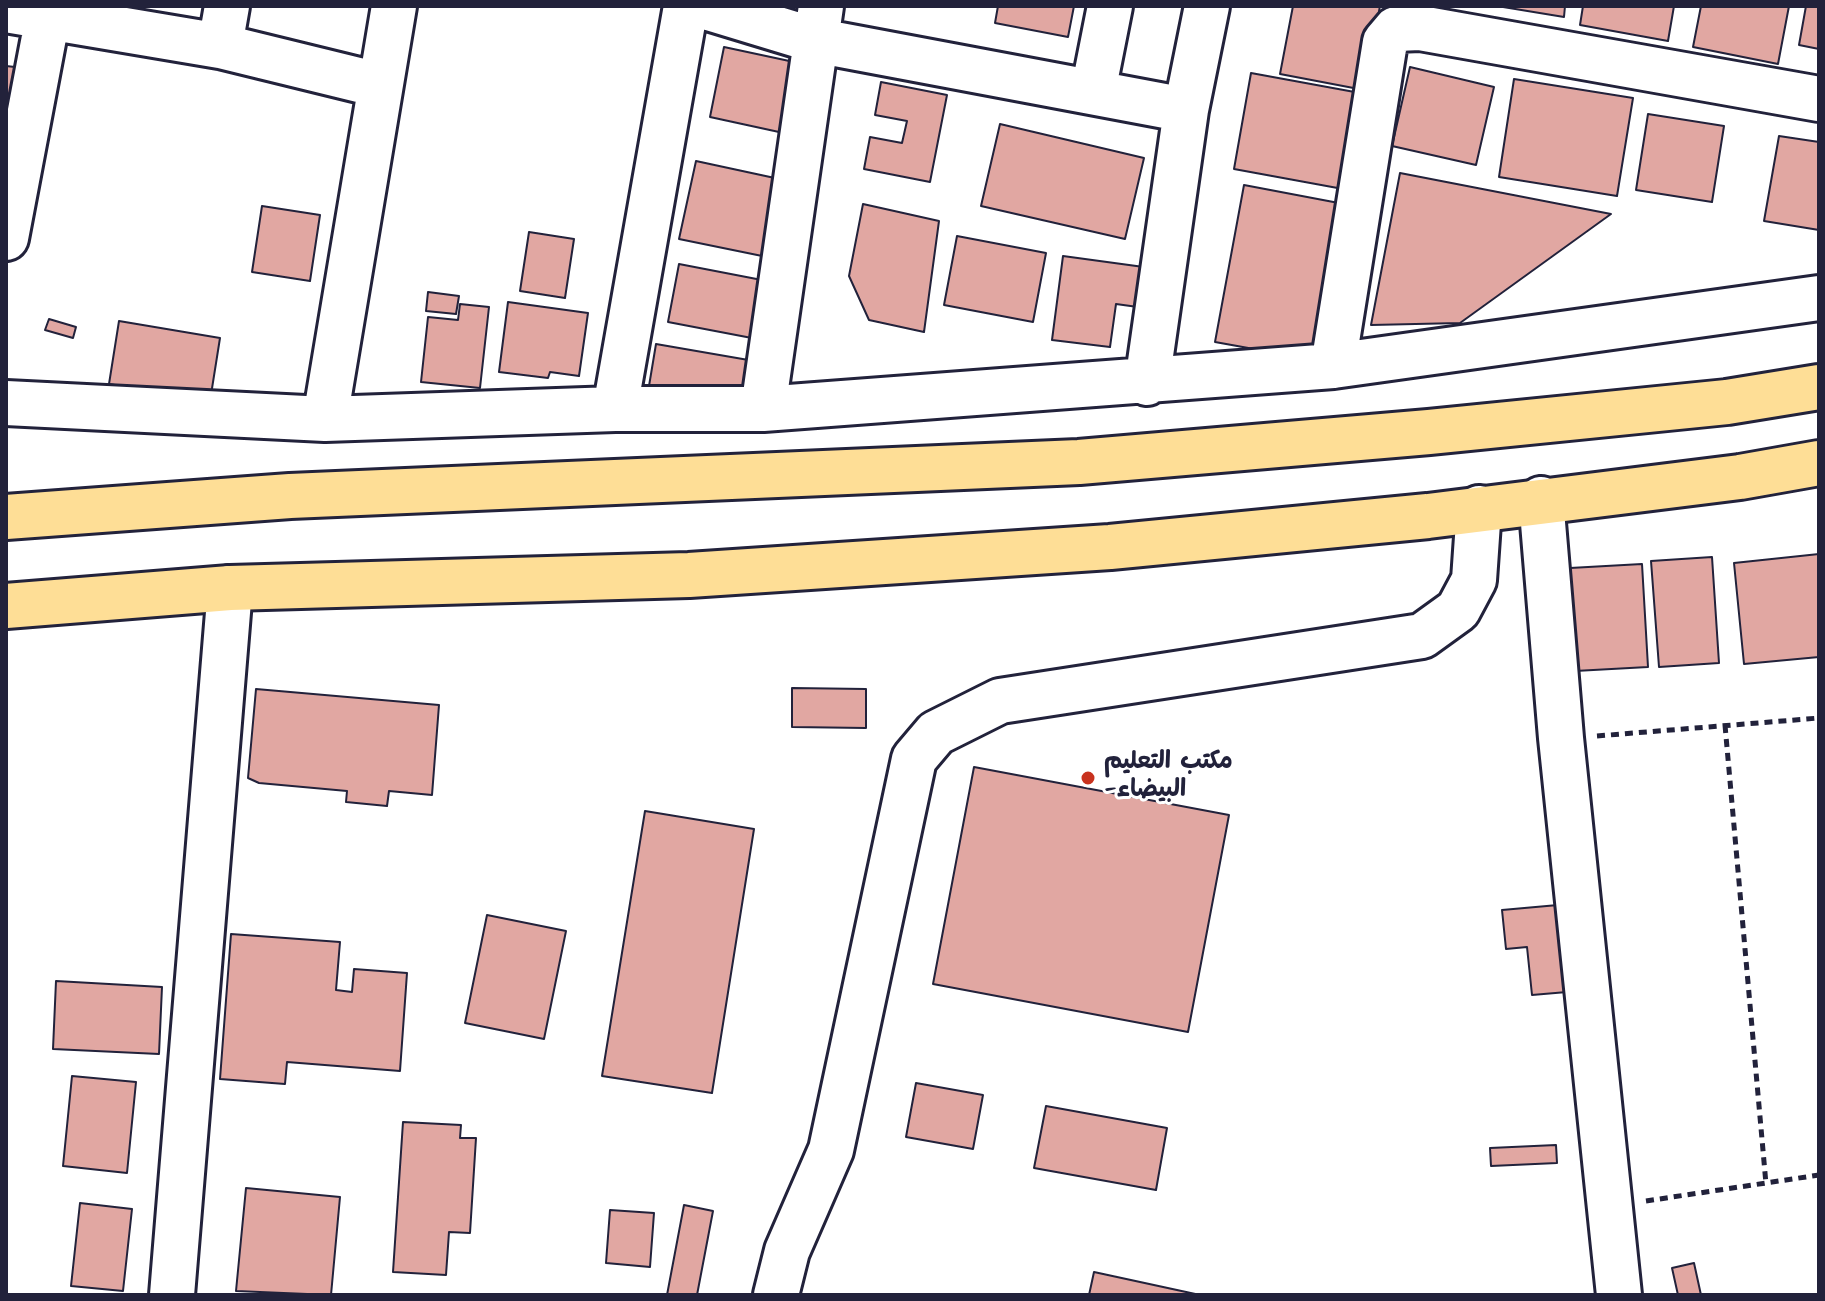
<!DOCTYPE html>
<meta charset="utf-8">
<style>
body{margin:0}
#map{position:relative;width:1825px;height:1301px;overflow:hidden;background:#fff;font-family:Kalam,sans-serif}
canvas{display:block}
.frame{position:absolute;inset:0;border:8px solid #22223b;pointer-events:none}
</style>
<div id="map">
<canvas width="1825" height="1301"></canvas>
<div class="frame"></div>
</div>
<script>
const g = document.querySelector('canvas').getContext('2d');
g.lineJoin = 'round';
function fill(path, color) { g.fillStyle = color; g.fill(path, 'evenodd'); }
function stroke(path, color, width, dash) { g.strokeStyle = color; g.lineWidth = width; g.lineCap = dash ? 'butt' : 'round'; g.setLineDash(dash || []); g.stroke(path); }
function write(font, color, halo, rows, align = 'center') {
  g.font = font + ' Kalam,"Playpen Sans Arabic",sans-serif'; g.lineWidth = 6; g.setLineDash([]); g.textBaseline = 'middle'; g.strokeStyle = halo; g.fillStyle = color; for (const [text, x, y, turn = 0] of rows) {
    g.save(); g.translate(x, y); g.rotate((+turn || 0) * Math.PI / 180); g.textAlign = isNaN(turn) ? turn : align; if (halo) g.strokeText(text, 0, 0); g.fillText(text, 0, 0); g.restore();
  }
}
const building = new Path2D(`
 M998 6H1074L1068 37 995 23Z
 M1293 6H1380L1364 90 1280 74Z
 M1497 6H1565L1564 17Z
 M1583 6H1674L1668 41 1580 25Z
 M1701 6H1789L1778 64 1693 47Z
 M1806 6H1819V49L1799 45Z
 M724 47 794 62 779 132 710 117Z
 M6 66 15 67 6 118Z
 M1410 67 1494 87 1476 165 1392 146Z
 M1251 73 1360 93 1343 189 1234 169Z
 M1514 79 1633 98 1617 196 1499 177Z
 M881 82 947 95 930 182 864 169 870 137 902 143 907 121 875 115Z
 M1648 114 1724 126 1712 202 1636 190Z
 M1000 124 1144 158 1125 239 981 206Z
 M1779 136 1819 142V230L1764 221Z
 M696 161 784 180 767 257 679 239Z
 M1400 173 1611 214 1460 323 1371 325Z
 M1244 185 1344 204 1315 360 1215 342Z
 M863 204 939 221 924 332 869 320 849 276Z
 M262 206 320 215 310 281 252 272Z
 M529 232 574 239 565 298 520 291Z
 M957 236 1046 253 1033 322 944 305Z
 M1063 256 1151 268 1145 308 1116 304 1110 347 1052 340Z
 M679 264 767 281 757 339 668 322Z
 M428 292 459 296 456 314 426 311Z
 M508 302 588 313 579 376 550 372 548 378 499 372Z
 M460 304 489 307 480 388 421 382 428 317 458 320Z
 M49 319 76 327 73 338 45 330Z
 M119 321 220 338 210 401 109 384Z
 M656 344 760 362 752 404 649 386Z
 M1819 554V657L1744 664 1734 563Z
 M1712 557 1719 663 1659 667 1651 561Z
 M1642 564 1648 667 1575 671 1570 568Z
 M792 688 866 689V728L792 727Z
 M256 689 439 705 432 795 389 791 387 806 346 802 347 791 259 783 248 778Z
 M974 767 1229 815 1188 1032 933 984Z
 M645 811 754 829 712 1093 602 1076Z
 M1558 905 1567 992 1532 995 1527 947 1506 949 1502 910Z
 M487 915 566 931 544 1039 465 1023Z
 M231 934 340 942 336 990 352 992 354 969 407 973 400 1071 287 1062 285 1084 220 1079Z
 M56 981 162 987 159 1054 53 1049Z
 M72 1076 136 1082 127 1173 63 1166Z
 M916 1083 983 1095 973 1149 906 1137Z
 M1046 1106 1167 1128 1156 1190 1034 1168Z
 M403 1122 461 1125 460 1138H476L470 1233 449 1232 446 1275 393 1272Z
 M1556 1145 1557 1163 1491 1166 1490 1148Z
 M246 1188 340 1197 331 1295 236 1291Z
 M80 1203 132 1209 123 1291 71 1286Z
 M684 1205 713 1211 697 1295H667Z
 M610 1210 654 1213 650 1267 606 1263Z
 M1694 1263 1701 1295H1678L1672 1268Z
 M1094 1272 1200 1295H1089Z`);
fill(building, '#e1a7a2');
stroke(building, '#22223b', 2);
const minor = new Path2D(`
 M702 6 814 40 1186 110
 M6 10 220 46 379 85
 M220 46 227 6
 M1093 92 1110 6
 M6 238 48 16
 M1333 366 1385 42 1396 29 1420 28 1819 99
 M1147 383 1186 110 1207 6
 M6 403 325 419 615 409H763L1333 366 1819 298
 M615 409 686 6
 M763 409 821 6
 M325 419 394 6
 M1541 499 1561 738 1619 1295
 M172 1295 230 588
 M776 1295 787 1251 831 1150 914 759 936 733 1000 701 1422 636 1458 610 1474 580 1479 508`);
const highway = new Path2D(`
 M6 517 290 496 1079 462 1429 432 1727 402 1819 387
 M6 606 230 588 689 575 1110 547 1428 516 1740 477 1819 463`);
stroke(minor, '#22223b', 50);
stroke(highway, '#22223b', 50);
stroke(new Path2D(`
 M1725 725 1766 1184
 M1597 736 1819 718
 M1646 1201 1819 1175`), '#22223b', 5, [8, 6]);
stroke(minor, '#fff', 44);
stroke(highway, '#fede96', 44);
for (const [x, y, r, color] of [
 [1088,778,8,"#c8321e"]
]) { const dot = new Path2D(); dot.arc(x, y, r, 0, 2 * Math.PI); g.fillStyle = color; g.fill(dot); stroke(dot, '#fff', 3); }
write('bold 24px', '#22223b', '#fff', [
 ["مكتب التعليم",1104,764],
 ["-البيضاء",1104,792]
], 'left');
</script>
